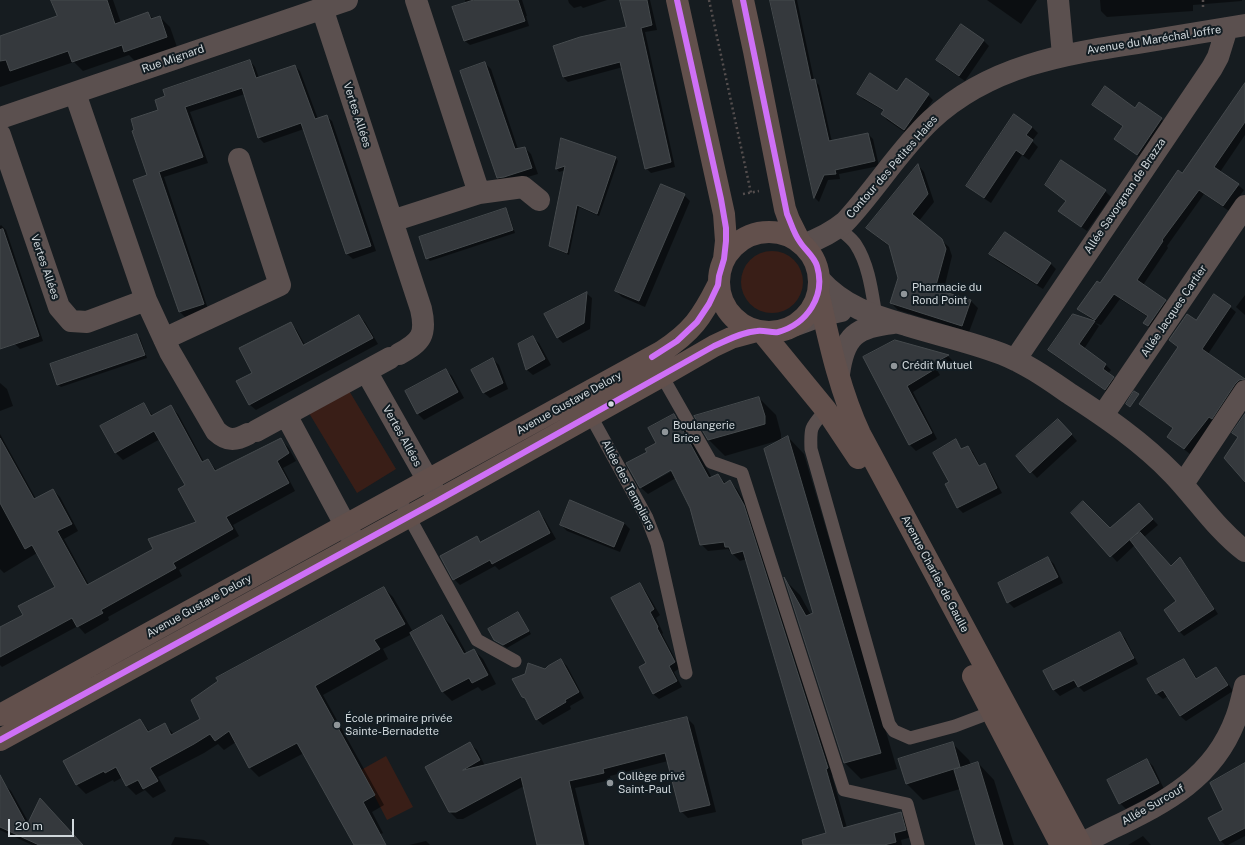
<!DOCTYPE html>
<meta charset="utf-8">
<style>
body{margin:0}
#map{position:relative;width:1245px;height:845px;overflow:hidden;background:#161c20;font-family:"Public Sans",sans-serif}
canvas{display:block}
.scale{position:absolute;left:8px;top:819px;width:66px;height:18px;box-sizing:border-box;border:2px solid #d1d8dc;border-top:0;padding-left:5px;font-size:12px;line-height:14px;white-space:nowrap;color:#d1d8dc;-webkit-text-stroke:3px #131d23;paint-order:stroke}
</style>
<div id="map">
<canvas width="1245" height="845"></canvas>
<div class="scale">20 m</div>
</div>
<script>
const g = document.querySelector('canvas').getContext('2d');
g.lineJoin = 'round';
function fill(path, color) { g.fillStyle = color; g.fill(path, 'evenodd'); }
function stroke(path, color, width, dash) { g.strokeStyle = color; g.lineWidth = width; g.lineCap = dash ? 'butt' : 'round'; g.setLineDash(dash || []); g.stroke(path); }
function write(font, color, halo, rows, align = 'center') {
  g.font = font + ' "Public Sans",sans-serif'; g.lineWidth = 4; g.setLineDash([]); g.textBaseline = 'middle'; g.strokeStyle = halo; g.fillStyle = color; for (const [text, x, y, turn = 0] of rows) {
    g.save(); g.translate(x, y); g.rotate((+turn || 0) * Math.PI / 180); g.textAlign = isNaN(turn) ? turn : align; if (halo) g.strokeText(text, 0, 0); g.fillText(text, 0, 0); g.restore();
  }
}
fill(new Path2D(`
 M741 282a31 31 0 1 1 62 0a31 31 0 1 1-62 0Z
 M348 389 396 469 357 493 309 413Z
 M386 756 413 807 387 820 361 770Z`), '#391e17');
fill(new Path2D(`
 M52 0H113L121 23 148 14 154 19 160 17 170 27 177 47 135 61 129 55 83 71 74 62 0 87V37L58 17Z
 M465 0H522L527 16H526L529 26 470 45 465 41 466 4Z
 M568 0H607L583 8 581 6 574 8 569 3Z
 M621 0H650L657 30 645 32 675 167 651 173 646 168 623 67 568 82 563 77 627 28Z
 M771 0H797L814 80 819 85 832 142 868 134 873 139 879 166 839 174 840 179 828 180 819 202 815 198Z
 M987 0H1037L1021 24Z
 M1100 0H1242V1L1193 5V11L1107 17 1101 11Z
 M983 40 989 46 965 81 943 66 937 60Z
 M250 61 255 67 259 78 295 66 300 71 318 119 326 116 332 121 376 251 353 259 347 254 304 129 264 143 258 137 245 94 190 112 208 163 164 177 208 309 185 317 180 312 134 181 149 176 159 111Z
 M485 63 491 69 518 149 525 148 531 154 538 174 503 184 497 177Z
 M1245 87V135L1220 172 1238 185 1244 190 1229 211 1204 194 1167 246 1168 248 1143 285 1171 306 1150 328 1145 323 1148 317 1120 299 1101 325 1095 323 1099 326 1084 349 1106 365 1111 370 1108 374 1118 382 1110 394 1054 355 1049 350 1094 321 1084 314 1078 309 1100 285 1183 175Z
 M897 92 928 95 933 100 909 135 887 120 882 114 884 111 863 99 858 93Z
 M1094 104 1135 109 1161 119 1166 124 1143 159 1121 144 1115 139 1124 127 1099 110Z
 M1014 115 1032 127 1038 133 1032 141 1038 147 1029 160 1022 155 991 203 973 191 967 185Z
 M562 140 616 158 618 161 599 216 579 207 569 255 553 248 551 246 566 170 559 172 557 169Z
 M1062 161 1105 191 1111 197 1087 231 1065 216 1060 211 1066 201 1046 184Z
 M918 165 924 172 934 202 919 221 949 247 952 256 943 293 971 301 978 308 969 332 898 310 891 303 899 278 890 247 875 235 868 228Z
 M684 195 690 201 645 307 622 297 616 291Z
 M506 209 508 212 515 233 430 261 427 258Z
 M1 225 6 230 43 341 20 349 15 344 0 305V226Z
 M990 254 1050 263 1056 269 1043 289 996 260Z
 M586 293 592 298 590 329 563 343 557 337Z
 M1245 295V315L1236 307Z
 M1230 307 1236 312 1208 354 1245 379V385L1215 421 1190 454 1168 437 1174 429 1146 409 1178 348 1170 340 1196 321Z
 M359 316 365 322 378 344 256 410 250 405 238 382 254 373 290 323 296 329 305 345Z
 M137 335 140 338 147 358 61 387 58 385Z
 M533 338 539 343 551 365 533 375 527 370 519 345Z
 M895 341 948 356 954 362 937 370 940 375 913 392 937 439 916 451 910 445 864 358Z
 M493 359 499 365 508 389 490 398 484 393 473 371Z
 M446 370 452 376 464 398 424 420 418 414 406 391Z
 M0 383 7 389 13 406 0 411Z
 M759 398 776 415 781 434V441L788 437 804 454 897 769 861 779 845 763 786 581 800 595 811 615 814 614 780 440 725 456 708 439Z
 M144 404 153 416 171 407 178 414 204 462 208 460 217 471 281 440 288 447 296 461 283 468 295 491 233 525 239 536 179 570 182 576 108 617 109 620 85 634 78 626 2 667 0 665V628L24 615 57 588 37 553 4 573 0 569V434L36 499 53 490 60 497 78 531 64 539 89 585 155 549 197 523 186 486 160 439 123 460 116 453 102 427Z
 M674 415 681 422 712 478 718 475 726 484 730 482 737 489 751 513 835 775 832 776 847 828 900 813 908 820 912 837 901 840 902 845H830L746 559 740 561 728 549 708 551 701 544 691 507 676 478 648 494 640 487 648 452 657 443ZM675 467 676 469 641 488V486Z
 M1064 426 1077 441 1037 478 1017 456Z
 M956 441 963 450 968 447 973 452 980 466 984 464 989 469 1002 493 963 513 958 508 946 484 950 482Z
 M571 501 624 523 630 529 620 552 567 531 561 525Z
 M1144 510 1158 525 1144 537 1171 567 1180 559 1185 564 1218 614 1184 636 1180 632 1178 601 1135 545 1117 562 1073 513 1110 530Z
 M538 512 544 518 556 539 499 570 495 566 460 585 454 579 476 537 482 542Z
 M1048 558 1054 564 1063 583 1014 608 1008 602Z
 M639 584 645 590 660 615 656 618 663 633 662 634 680 668 674 672 682 687 659 699 653 694 648 664Z
 M384 588 393 597 413 632 442 616 451 625 467 654 474 650 483 659 496 684 482 691 478 687 452 701 443 692 412 634 383 649 388 659 323 695 384 805 372 812 383 833 359 845 304 753 259 777 250 768 236 742 224 750 218 744 204 753 158 777 166 791 153 798 145 790 136 795 127 786 123 777 114 782 113 780 86 794 77 785 64 761 140 720 150 732 164 724 174 734 202 719Z
 M518 613 531 634 507 648 495 640Z
 M1120 633 1125 638 1138 664 1084 692 1078 686 1060 696 1054 690 1044 672Z
 M561 660 567 666 584 698 570 706 571 709 543 725 537 719 529 702 523 696 546 670Z
 M1184 660 1189 666 1198 680 1216 668 1221 673 1233 691 1186 721 1180 716 1168 696 1163 699 1157 694 1148 679Z
 M687 718 694 725 716 812 688 818 681 811 668 761 610 776 611 780 575 788 589 845H538L524 786 463 819H457L450 812 469 743 477 750 485 766Z
 M953 744 969 760 971 765 978 763 994 780 1014 845H977L960 789 923 800 906 783Z
 M1147 760 1153 766 1164 789 1126 809 1120 803Z
 M3 783 11 791 29 823 82 845H32L0 830V784Z
 M1245 783V836L1228 845H1225L1221 841 1210 819 1225 810Z
 M1143 836 1151 845H1128Z
 M175 837 204 840 210 845H171Z
 M426 841 430 845H409Z`), '#0007');
const building = new Path2D(`
 M51 0H107L115 24 148 12 151 19 160 16 167 37 124 52 122 45 72 62 68 51 10 71 6 60 0 61V36L57 16Z
 M474 0H518L525 21 464 41 452 7Z
 M620 0H647L652 25 641 28 671 162 645 169 620 62 563 77 553 46 580 37 626 27Z
 M770 0H794L811 80 815 79 829 141 868 133 875 161 835 170 836 174 824 175 814 198Z
 M961 24 984 40 959 76 936 60Z
 M250 60 256 78 295 65 315 119 327 115 371 246 346 254 301 123 258 138 242 88 185 107 203 157 159 172 204 304 179 312 133 180 147 175 132 131 134 130 131 119 158 110 155 100 165 96 163 90Z
 M485 62 515 149 525 147 532 168 504 177 497 178 460 71Z
 M870 73 897 91 906 78 929 94 904 130 881 114 884 110 857 94Z
 M1245 83V122L1214 167 1239 184 1223 206 1199 190 1162 240 1163 241 1137 280 1166 300 1148 326 1143 323 1148 316 1114 294 1095 320 1077 309 1097 281 1100 283 1178 170 1182 173Z
 M1105 86 1135 108 1139 102 1162 118 1137 155 1114 139 1123 126 1092 105Z
 M1014 114 1032 127 1026 135 1033 140 1023 155 1016 150 984 198 966 186Z
 M561 138 616 157 597 214 577 205 567 253 549 246 565 166 556 169Z
 M1061 160 1106 190 1081 227 1058 211 1066 201 1045 185Z
 M918 164 928 194 912 214 942 239 946 249 935 289 971 300 962 326 890 303 898 278 889 245 866 228Z
 M661 184 685 194 639 301 615 291Z
 M506 208 513 230 426 259 419 237Z
 M3 229 39 336 0 349V230Z
 M1005 232 1051 263 1037 284 989 254Z
 M587 292 584 323 557 338 544 314Z
 M1214 294 1231 306 1202 349 1245 379 1239 380 1235 384 1212 419 1209 417 1184 449 1167 437 1173 428 1139 404 1178 347 1169 340 1187 314 1196 320Z
 M1073 314 1095 321 1079 344 1106 364 1103 369 1114 377 1105 390 1048 350Z
 M359 315 373 338 249 405 236 381 252 373 239 348 291 322 303 345Z
 M137 334 145 355 57 385 50 364Z
 M533 336 545 359 526 370 518 344Z
 M895 340 949 355 932 364 935 369 907 386 932 433 909 445 863 357Z
 M493 358 503 383 483 393 471 370Z
 M446 369 458 392 417 414 405 391Z
 M1134 391 1139 394 1130 407 1126 404Z
 M759 397 765 416V424L708 440 694 416Z
 M144 403 151 416 171 405 202 462 208 459 215 471 281 438 289 453 277 461 289 483 226 517 233 529 173 563 176 568 101 610 103 613 77 627 72 618 0 657V627L23 615 18 606 55 587 32 545 25 549 0 503V438L34 499 53 489 72 524 57 531 87 585 153 549 148 539 196 522 178 489 185 485 154 431 115 453 100 426Z
 M674 414 709 478 718 474 724 484 730 480 744 505 828 768 826 769 843 828 901 812 906 830 894 833 896 842 884 845H803L802 840 826 833 743 551 732 554 729 547H725L724 542 700 545 690 508 671 470 640 488 626 463 647 452 645 449 656 443 648 428Z
 M1245 414V482L1224 458 1238 437 1232 433Z
 M1058 419 1072 434 1030 473 1016 456Z
 M788 436 881 753 844 763 784 577 806 616 813 613 764 449Z
 M956 439 961 449 968 446 979 466 985 463 997 488 957 508 945 484 949 482 933 453Z
 M570 500 624 523 614 547 560 525Z
 M1083 501 1110 528 1139 503 1153 519 1110 557 1071 513Z
 M539 511 550 533 492 564 490 560 453 580 440 556 477 536 480 542Z
 M1140 532 1171 566 1180 557 1214 609 1179 632 1164 610 1176 601 1130 540Z
 M1048 557 1058 577 1007 603 998 583Z
 M640 583 654 609 650 612 658 627 657 628 675 662 669 666 677 681 653 694 639 667 646 663 611 598Z
 M384 587 405 624 374 640 380 649 315 686 375 795 363 802 386 845H354L297 743 249 768 229 731 215 741 210 734 194 744 150 768 158 781 143 789 138 780 126 786 116 767 105 773 104 771 76 785 63 761 140 719 148 732 165 723 171 735 200 719 191 700 218 681 216 678Z
 M518 612 529 631 503 645 494 640 488 629Z
 M442 615 464 654 474 649 488 675 472 683 469 678 442 692 410 633Z
 M1120 632 1134 658 1078 687 1074 680 1053 690 1043 671Z
 M561 659 579 692 565 700 566 702 536 720 525 698 522 697 512 679 525 674 528 663 545 669 548 666Z
 M1184 659 1196 679 1216 667 1228 685 1180 716 1163 690 1156 694 1147 679Z
 M687 717 710 805 680 812 665 753 603 769 604 773 569 781 584 845H537L521 777 456 812H449L425 767 470 742 480 760 463 770Z
 M953 742 960 767 906 784 898 759Z
 M1147 759 1159 783 1119 804 1107 780Z
 M978 762 1003 845H976L954 770Z
 M1245 763V828L1220 841 1208 818 1223 810 1210 783Z
 M0 775 27 825 40 798 83 845H39L0 827Z`);
fill(building, '#35393d');
stroke(building, '#454a4d', 1);
stroke(new Path2D(`
 M709 0 751 193
 M1203 0V10
 M743 194 759 191`), '#544e4e', 2.5, [2, 3]);
stroke(new Path2D(`
 M838 228C844 233 852 238 856 245 869 265 872 293 876 316
 M662 376 711 462 742 473 844 790 907 804 918 845
 M826 410C811 427 810 426 811 449L889 724 894 731 910 738 955 726 992 712
 M588 411 647 518 657 544 686 673
 M398 497 477 640 515 661`), '#5b504f', 13);
stroke(new Path2D(`
 M416 0 479 193 523 187 539 200
 M1058 0 1063 55
 M322 8 421 309C427 335 421 342 399 354
 M75 93 146 300 170 352 216 431C227 441 235 441 248 434
 M0 118 347 0
 M0 135 59 307 71 321 87 322 146 300
 M392 221 479 193
 M803 245C819 239 833 232 845 222 875 190 900 149 931 120 989 66 1063 54 1137 43 1173 37 1209 31 1245 25
 M819 279C843 306 873 316 906 325 938 335 971 342 1002 354 1027 364 1048 379 1070 394 1107 418 1142 442 1173 474 1197 499 1217 530 1245 551
 M796 325 823 315 841 311
 M164 339 280 285 239 159
 M1015 360 1212 68 1218 57 1227 28
 M366 371 439 500
 M839 374C844 336 856 327 893 323
 M286 415 355 543
 M1103 415 1245 206
 M256 431 390 358
 M1183 484 1245 391
 M1079 845C1142 811 1209 792 1236 718 1240 708 1242 697 1245 686`), '#5b504f', 22);
stroke(new Path2D(`
 M677 0 724 214 726 241 724 259
 M743 0 754 51 785 209 789 220 800 242
 M719 282a50 50 0 1 1 100 0a50 50 0 1 1-100 0Z
 M818 292C829 340 839 389 860 434L1081 845
 M762 332 826 410 858 458
 M973 676 1061 845
 M0 715 661 352C692 332 702 317 718 285
 M0 740 439 500 662 376 714 346 731 338 757 331`), '#62504c', 22);
stroke(new Path2D(`
 M652 357 677 341 697 322 709 304 718 285 719 276 724 259 726 241V228L721 199 677 0
 M0 740 439 500 714 346C728 340 742 332 757 331 764 330 772 333 778 332 807 324 826 296 817 266 814 256 805 250 800 242 794 234 791 223 787 214L743 0`), '#ce70f6', 6);
for (const [x, y, r, color] of [
 [904,294,4,"#90969a"],
 [894,366,4,"#90969a"],
 [611,404,3.5,"#d1d8dc"],
 [665,432,4,"#90969a"],
 [337,725,4,"#90969a"],
 [610,783,4,"#90969a"]
]) { const dot = new Path2D(); dot.arc(x, y, r, 0, 2 * Math.PI); g.fillStyle = color; g.fill(dot); stroke(dot, '#131d23', 1.5); }
write('11px', '#d1d8dc', '#131d23', [
 ["Avenue du Maréchal Joffre",1154,40,-9],
 ["Rue Mignard",173,59,-19],
 ["Vertes Allées",357,115,72],
 ["Contour des Petites Haies",892,167,-49],
 ["Allée Savorgnan de Brazza",1125,196,-56],
 ["Vertes Allées",45,267,71],
 ["Allée Jacques Cartier",1174,311,-56],
 ["Avenue Gustave Delory",569,403,-29],
 ["Vertes Allées",402,436,61],
 ["Allée des Templiers",628,485,62],
 ["Avenue Charles de Gaulle",935,574,62],
 ["Avenue Gustave Delory",199,606,-29],
 ["Allée Surcouf",1153,805,-30]
]);
write('11px', '#d1d8dc', '#131d23', [
 ["Pharmacie du",912,288],
 ["Rond Point",912,301],
 ["Crédit Mutuel",902,366],
 ["Boulangerie",673,426],
 ["Brice",673,439],
 ["École primaire privée",345,719],
 ["Sainte-Bernadette",345,732],
 ["Collège privé",618,777],
 ["Saint-Paul",618,790]
], 'left');
</script>
